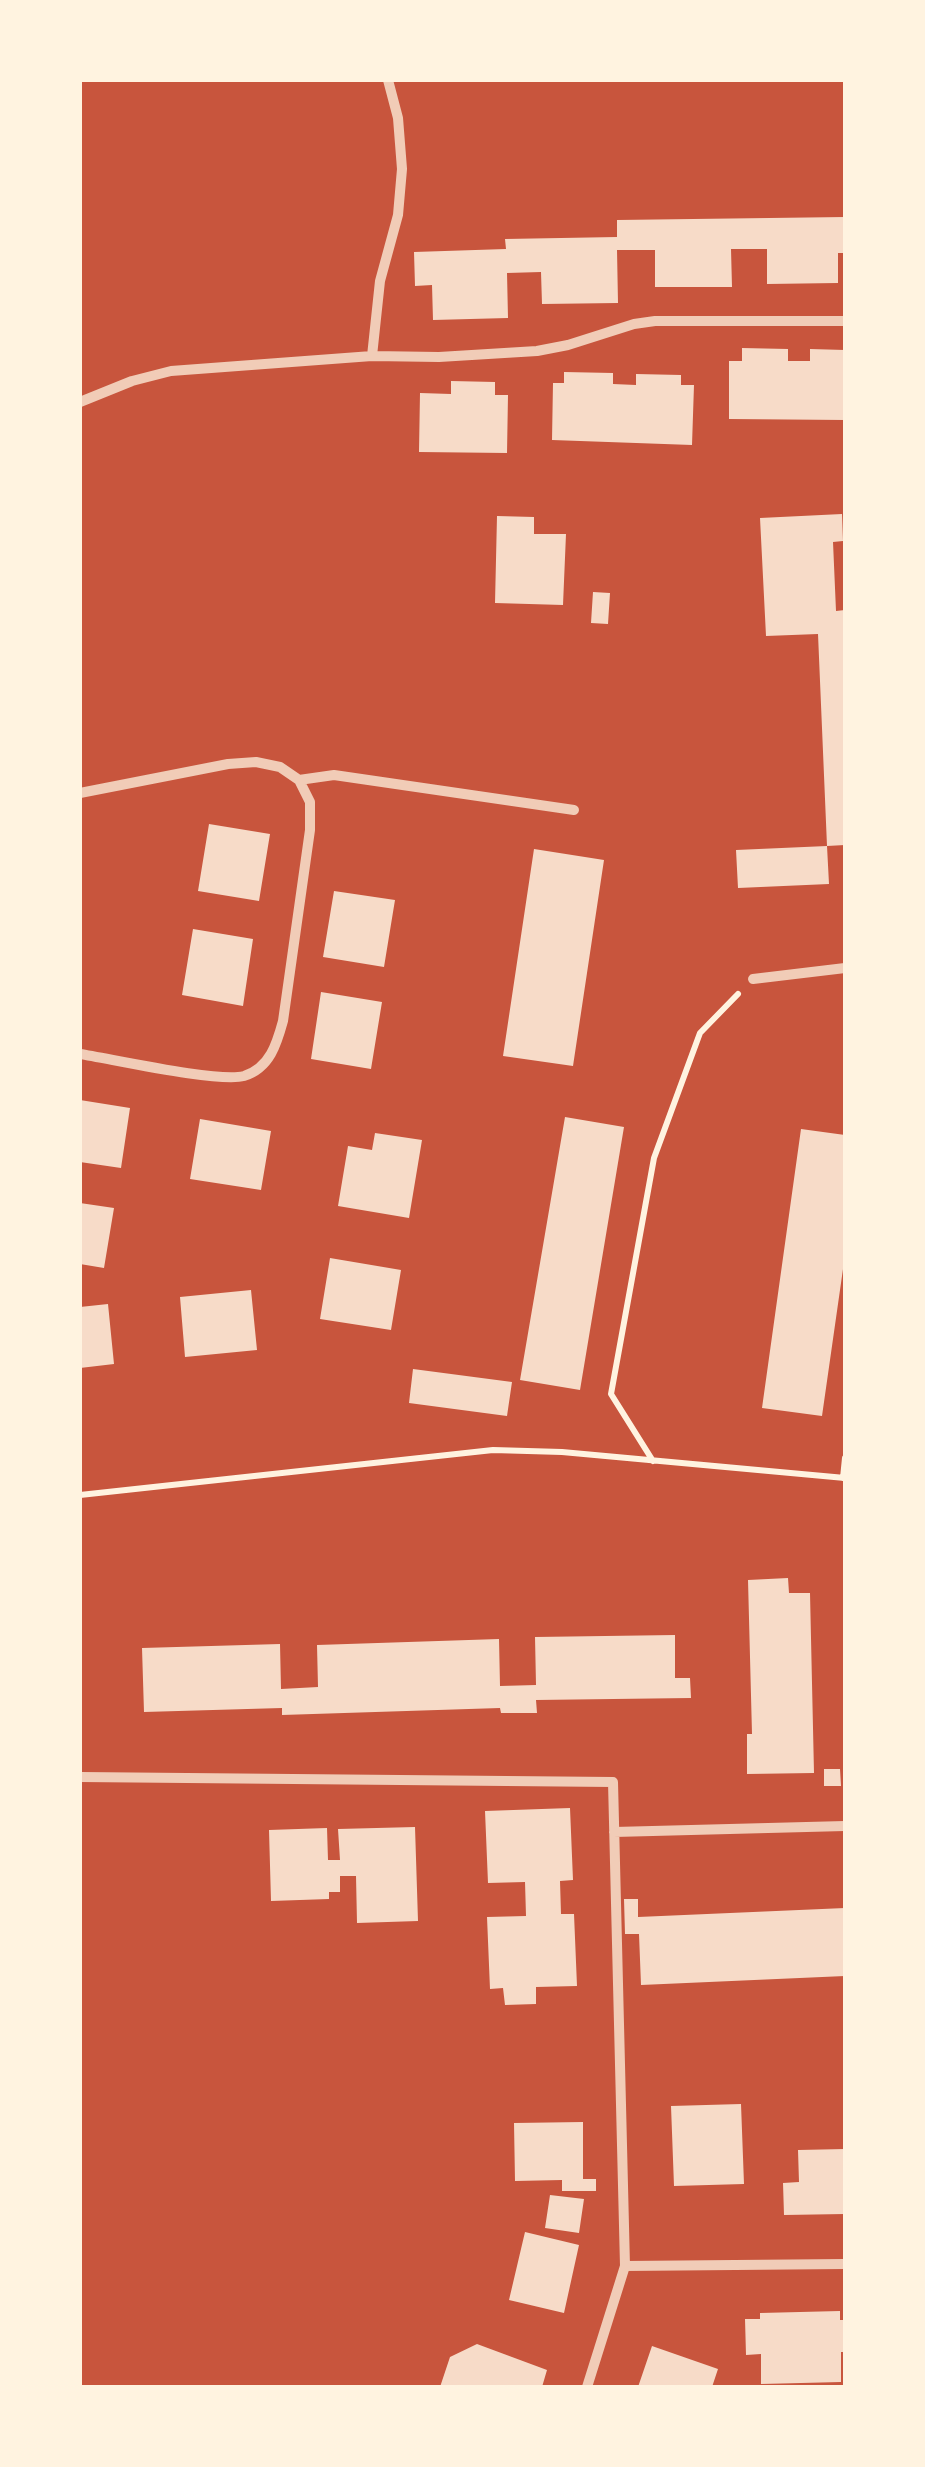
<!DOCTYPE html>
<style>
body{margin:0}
#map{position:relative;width:925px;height:2467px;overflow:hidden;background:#c8553d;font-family:"Fira Sans",sans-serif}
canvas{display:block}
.frame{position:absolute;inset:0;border:82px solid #fff3e0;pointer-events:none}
</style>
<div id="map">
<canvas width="925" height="2467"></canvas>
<div class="frame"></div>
</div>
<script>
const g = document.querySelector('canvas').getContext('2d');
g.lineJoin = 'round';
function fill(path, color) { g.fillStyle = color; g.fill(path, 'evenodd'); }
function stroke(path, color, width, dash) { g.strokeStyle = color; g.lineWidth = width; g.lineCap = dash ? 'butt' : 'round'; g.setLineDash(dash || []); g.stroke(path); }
fill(new Path2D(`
 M845 217V253H838V283L767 284V249H731L732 287H655V250H617L618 303 542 304 541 272 507 273 508 318 433 320 432 285 415 286 414 252 506 249 505 239 617 237V220Z
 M742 348 788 349V361H810V349L845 350V420L729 419V361H742Z
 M564 372 613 373V384L636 385V374L681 375V385H694L692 445 552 440 553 383H564Z
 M451 381 495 382V395H508L507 453 419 452 420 393 451 394Z
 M842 514 843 541 833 542 836 611 845 610V845L827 846 818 634 766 636 760 518Z
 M497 516 534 517V534H566L563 605 495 603Z
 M593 592 610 593 608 624 591 623Z
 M209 824 270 834 259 901 198 891Z
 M827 846 829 884 738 888 736 850Z
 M534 849 604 860 573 1066 503 1056Z
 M334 891 395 900 384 967 323 957Z
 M193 929 253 939 243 1006 182 995Z
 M321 992 382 1002 371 1069 311 1059Z
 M80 1100 130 1108 121 1168 80 1162Z
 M565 1117 624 1127 580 1390 520 1380Z
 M200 1119 271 1131 261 1190 190 1179Z
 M801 1129 845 1135V1255L822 1416 762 1408Z
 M375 1133 422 1140 409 1218 338 1206 348 1146 372 1150Z
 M80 1203 114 1208 104 1268 80 1264Z
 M330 1258 401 1270 391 1330 320 1319Z
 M251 1290 257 1350 185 1357 180 1297Z
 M108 1304 114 1364 80 1368V1307Z
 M413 1369 512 1382 507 1416 409 1403Z
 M788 1578 789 1593H810L814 1773 747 1774V1734H752L748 1580Z
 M675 1635V1678H690L691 1698 536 1700 537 1713H501L500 1708 282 1715V1708L144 1712 142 1648 280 1644 281 1689 318 1687 317 1645 499 1639 500 1686 536 1685 535 1637Z
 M824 1769H840L841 1786H824Z
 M570 1808 573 1880 560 1881 561 1914H574L577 1986 536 1987V2004L505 2005 503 1988 490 1989 487 1917 526 1916 525 1882 488 1883 485 1811Z
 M415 1827 418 1921 357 1923 356 1876H340V1892H329V1899L271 1901 269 1830 327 1828 328 1860H340L338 1829Z
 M624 1899H638V1917L845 1908V1976L641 1985 639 1934H625Z
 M741 2104 744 2184 674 2186 671 2106Z
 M583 2122V2179H596V2191H562V2180L515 2181 514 2123Z
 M845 2149V2214L784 2215 783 2183 799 2182 798 2150Z
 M550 2195 584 2199 579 2233 545 2228Z
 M525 2232 579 2245 564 2313 509 2300Z
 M840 2311V2320H845V2352H841V2382L761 2384V2354L746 2355 745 2319H760V2313Z
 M477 2344 547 2370 542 2387H440L450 2357Z
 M652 2346 718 2369 712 2387H638Z`), '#f7dbc8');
stroke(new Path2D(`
 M653 1461 611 1394 654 1158 700 1033 738 994
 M843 1478 845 1458
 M80 1495 493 1450 562 1452 845 1478`), '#fff3e0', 6);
stroke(new Path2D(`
 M372 356 380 281 398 215 402 169 398 118 388 80
 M80 402 132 381 171 371 372 356 439 357 537 351 568 345 634 324 655 321H845
 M299 780 334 775 574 810
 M80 793 228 764 256 762 280 767 299 780 310 802V830L283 1021C277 1043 270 1068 244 1076 219 1083 112 1059 80 1054
 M753 979 845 968
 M80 1777 613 1782 625 2266 587 2387
 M614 1832 845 1826
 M625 2266 845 2264`), '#f1ccb7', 10);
</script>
